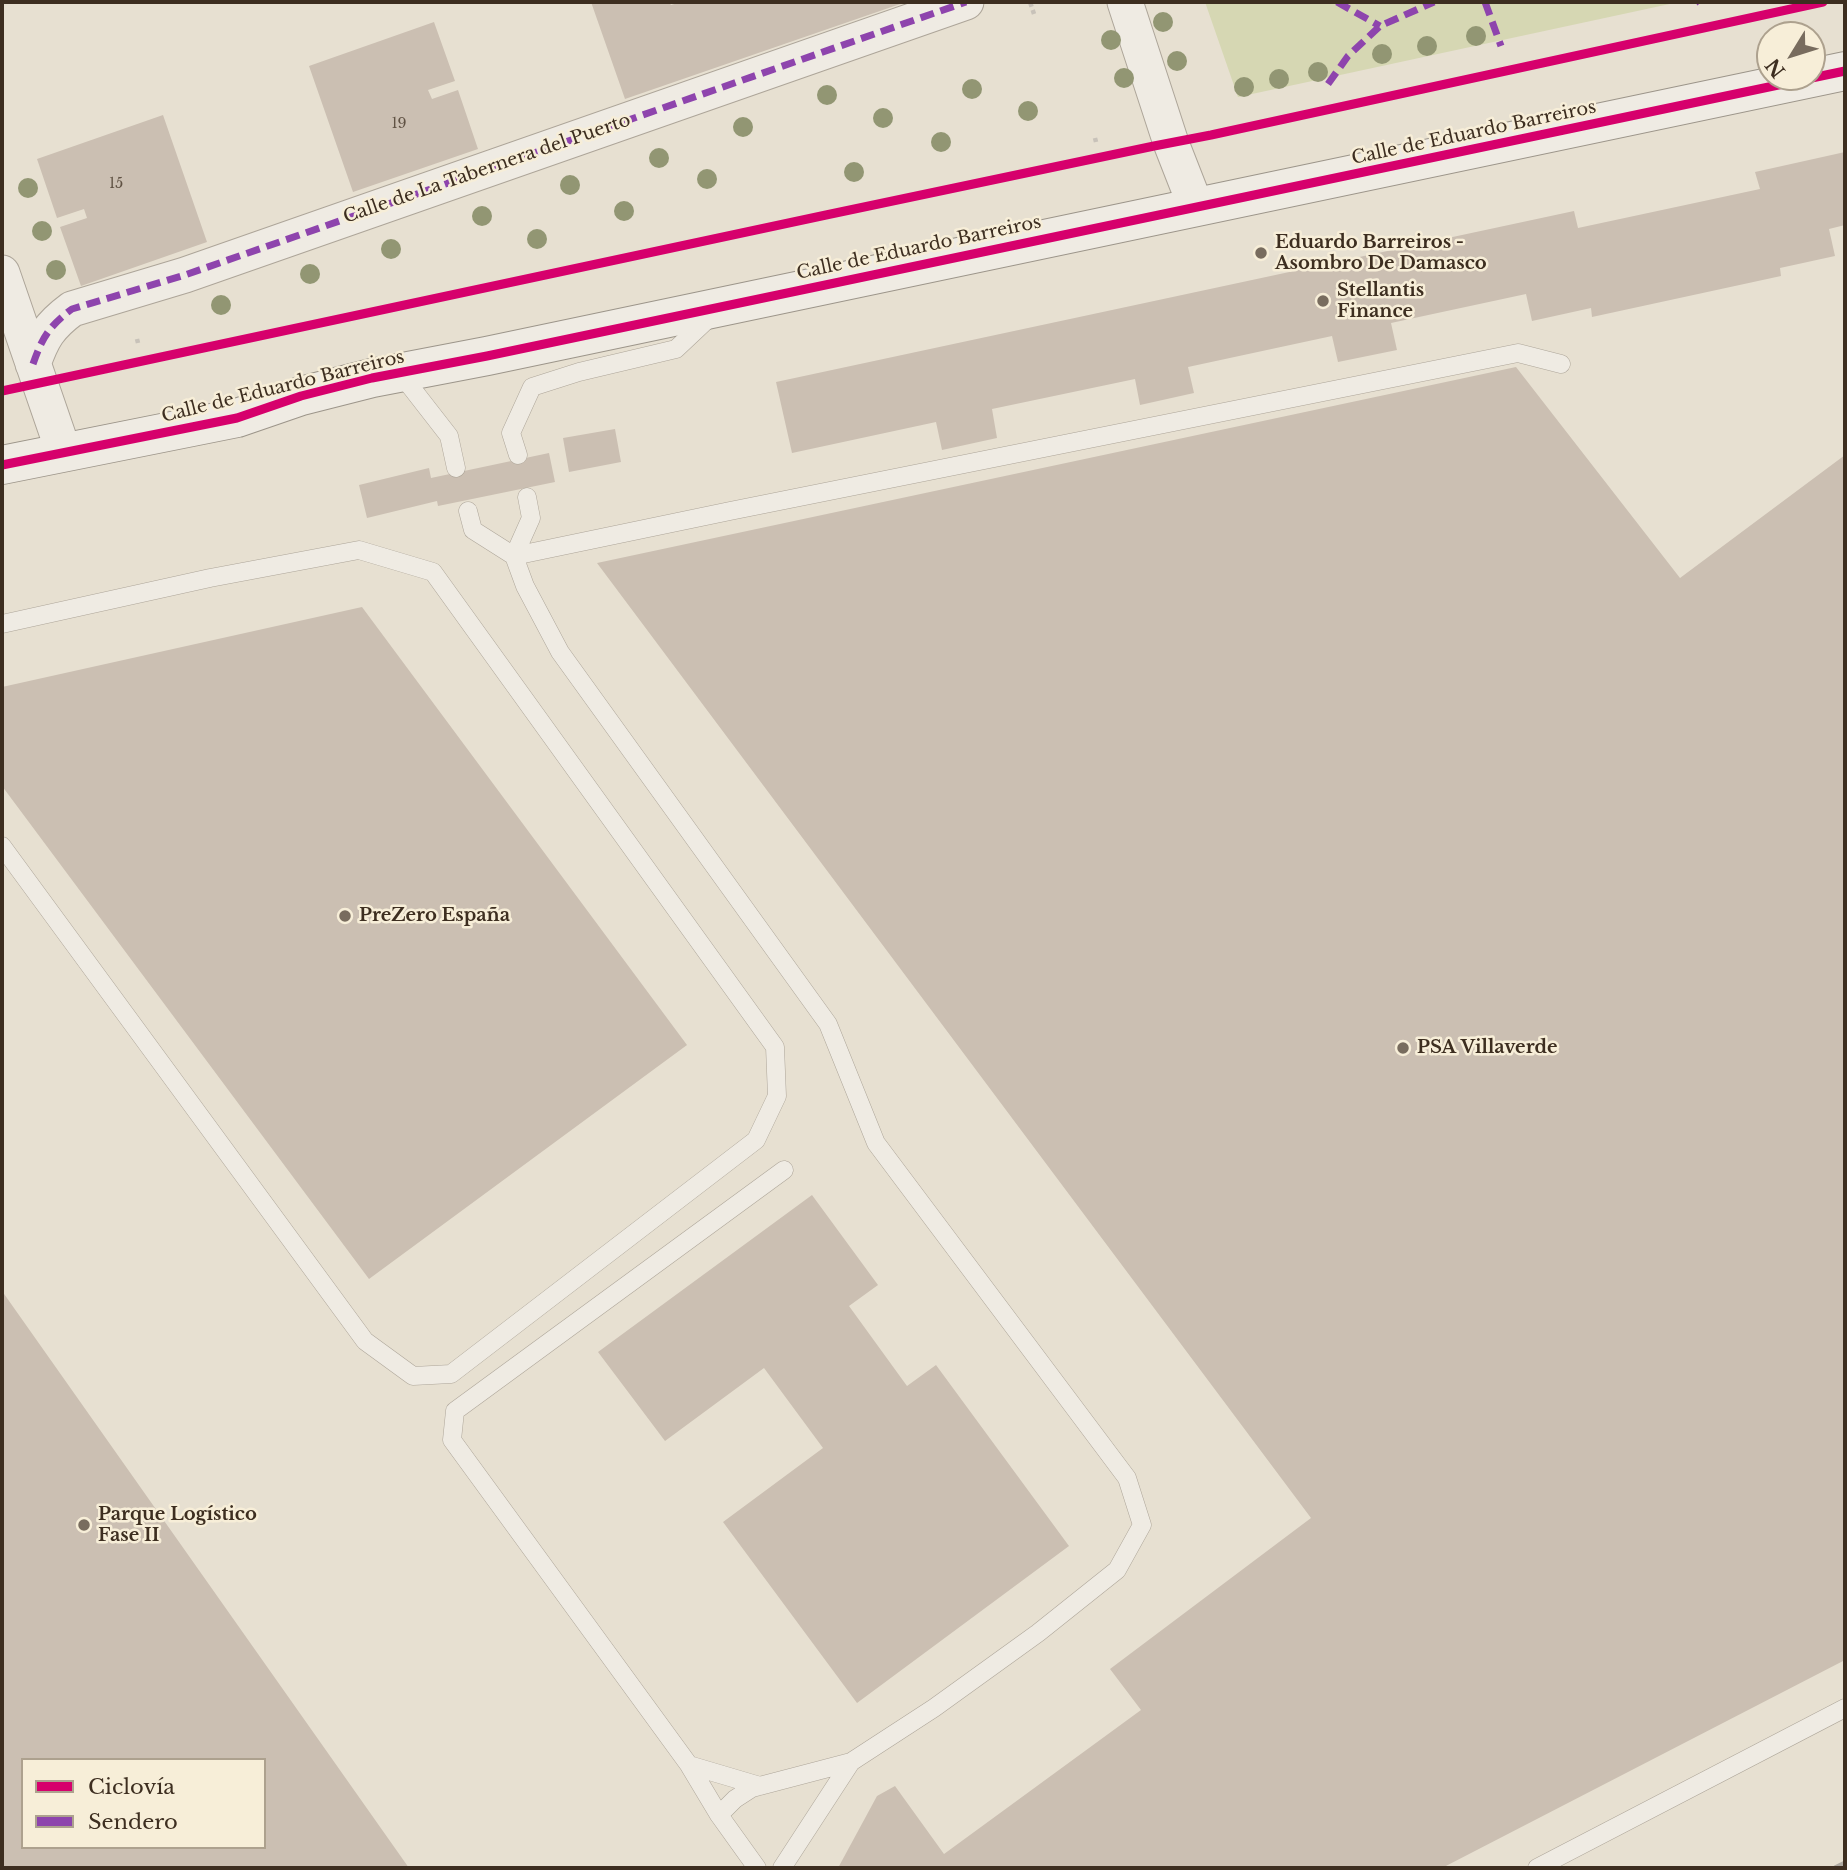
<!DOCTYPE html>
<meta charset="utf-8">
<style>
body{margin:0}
#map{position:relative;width:1847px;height:1870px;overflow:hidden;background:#e7e0d1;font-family:"Libre Baskerville",serif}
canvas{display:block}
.frame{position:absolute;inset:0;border:4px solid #3d2e20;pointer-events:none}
.legend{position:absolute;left:21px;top:1758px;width:245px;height:91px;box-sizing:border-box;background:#f7eed8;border:2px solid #ada18e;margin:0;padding:9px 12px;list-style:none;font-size:21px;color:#3d2e20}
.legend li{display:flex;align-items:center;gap:14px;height:35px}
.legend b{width:35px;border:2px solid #ada18e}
.north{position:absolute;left:1756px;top:21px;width:70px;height:70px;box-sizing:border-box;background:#f7eed8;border:2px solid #ada18e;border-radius:50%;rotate:232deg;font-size:19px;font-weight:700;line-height:28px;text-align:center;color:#3d2e20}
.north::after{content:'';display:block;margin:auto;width:24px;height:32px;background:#786c5e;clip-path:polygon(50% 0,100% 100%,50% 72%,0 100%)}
</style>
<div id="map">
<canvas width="1847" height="1870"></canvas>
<div class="frame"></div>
<ul class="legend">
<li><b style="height:9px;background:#d6006c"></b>Ciclovía</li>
<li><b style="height:9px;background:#8e44ad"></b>Sendero</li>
</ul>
<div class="north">N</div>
</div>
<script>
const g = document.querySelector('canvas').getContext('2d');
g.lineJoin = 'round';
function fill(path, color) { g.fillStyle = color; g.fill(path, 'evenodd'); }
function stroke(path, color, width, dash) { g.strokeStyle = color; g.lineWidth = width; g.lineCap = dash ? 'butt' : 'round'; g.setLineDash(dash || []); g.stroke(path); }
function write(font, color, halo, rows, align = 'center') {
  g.font = font + ' "Libre Baskerville",serif'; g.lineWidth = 5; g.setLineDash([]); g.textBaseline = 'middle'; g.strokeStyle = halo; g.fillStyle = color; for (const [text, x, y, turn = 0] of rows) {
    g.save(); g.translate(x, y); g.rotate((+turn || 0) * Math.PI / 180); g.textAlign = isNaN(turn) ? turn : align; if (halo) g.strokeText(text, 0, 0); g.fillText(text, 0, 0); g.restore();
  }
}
fill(new Path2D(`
 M1205 2H1679L1238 97Z`), '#d6d7b3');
fill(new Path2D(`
 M591 2H669L671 5 681 2H906L625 99Z
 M434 22 455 81 428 90 432 99 458 90 478 149 353 192 309 66Z
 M163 115 207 242 81 286 60 227 87 218 84 209 57 218 37 159Z
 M1845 152V225L1829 229 1835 256 1780 268 1781 276 1592 317 1591 308 1532 321 1526 294 1391 323 1397 350 1338 362 1332 336 1188 367 1194 393 1140 405 1135 379 992 409 997 438 942 450 936 422 792 453 776 382 1574 211 1578 228 1760 189 1755 172Z
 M1516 367 1680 578 1845 455V1660L1442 1868H838L877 1796 895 1786 944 1854 1141 1710 1110 1669 1311 1518 597 563Z
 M615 429 621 462 569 472 563 438Z
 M549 453 555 482 438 506 437 501 367 518 359 485 429 468 431 478Z
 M362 607 687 1045 369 1279 2 786V687Z
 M812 1195 878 1285 849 1306 907 1386 936 1365 1069 1546 857 1703 723 1522 823 1448 764 1368 665 1441 598 1352Z
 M2 1291 409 1868H2ZM23 1760H264V1847H23Z`), '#cbbfb2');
const lane = new Path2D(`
 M400 373 449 436 456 468
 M518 455 511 433 532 387 579 372 676 349 710 317
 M468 511 473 530 514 556 531 518 527 497
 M2 624 210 578 359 550 433 572 775 1047 777 1096 756 1140 451 1374 413 1376 365 1341 2 846
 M689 1765 760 1786
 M719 1815 735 1799 752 1788 851 1762
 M757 1868 719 1815 689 1765 452 1440 455 1411 784 1170
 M782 1868 851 1762 934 1708 1038 1633 1117 1570 1142 1525 1127 1478 876 1143 828 1024 560 652 525 586 514 556 730 511 1518 353 1561 364
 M1537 1868 1845 1708`);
const street = new Path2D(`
 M1125 2 1171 143 1196 207
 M2 273 64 453
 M33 364C42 338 49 326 72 309L185 275 966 2`);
const secondary = new Path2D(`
 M2 465 237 418 301 396 372 378 487 356 1845 71`);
stroke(lane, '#ada599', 19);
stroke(street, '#ada599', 37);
stroke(secondary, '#9c958a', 40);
stroke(new Path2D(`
 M1030 2 1034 14
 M1095 138 1096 142
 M137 339 138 343`), '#c8c2b9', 4.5, [5, 3.5]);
stroke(lane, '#efebe3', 18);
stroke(street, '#efebe3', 35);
stroke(secondary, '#efebe3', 38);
stroke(new Path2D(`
 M1835 1868 1845 1863`), '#afaaa2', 5, [12, 12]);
stroke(new Path2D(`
 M1337 2 1380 26
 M1485 2 1501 46
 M1699 2 1700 3
 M1328 84 1348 56 1380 26 1434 2
 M33 364C42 338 49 326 72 309L185 275 966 2`), '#8e44ad', 7, [14, 7]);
stroke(new Path2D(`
 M2 391 826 215 1154 146 1211 135 1823 2
 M2 465 237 418 301 396 372 378 487 356 1845 71`), '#d6006c', 9);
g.fillStyle = '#929673';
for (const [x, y] of [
 [1163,22],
 [1476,36],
 [1111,40],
 [1427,46],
 [1382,54],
 [1177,61],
 [1318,72],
 [1124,78],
 [1279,79],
 [1244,87],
 [972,89],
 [827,95],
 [1028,111],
 [883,118],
 [743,127],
 [941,142],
 [659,158],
 [854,172],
 [707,179],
 [570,185],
 [28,188],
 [624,211],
 [482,216],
 [42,231],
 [537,239],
 [391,249],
 [56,270],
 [310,274],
 [221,305]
]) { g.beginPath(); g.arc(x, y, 10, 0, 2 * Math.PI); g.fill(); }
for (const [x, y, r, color] of [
 [1261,253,7,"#786c5e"],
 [1323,301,7,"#786c5e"],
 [345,916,7,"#786c5e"],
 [1403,1048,7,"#786c5e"],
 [84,1525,7,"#786c5e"]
]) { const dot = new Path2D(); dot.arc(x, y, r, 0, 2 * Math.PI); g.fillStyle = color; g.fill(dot); stroke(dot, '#f7eed8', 2.5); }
write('14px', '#605244', null, [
 ["19",399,124],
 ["15",116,184]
]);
write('18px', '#3d2e20', '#f7eed8', [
 ["Calle de Eduardo Barreiros",1474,133,-12],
 ["Calle de La Tabernera del Puerto",487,169,-19],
 ["Calle de Eduardo Barreiros",919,248,-12],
 ["Calle de Eduardo Barreiros",283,387,-14]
]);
write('bold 18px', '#3d2e20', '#f7eed8', [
 ["Eduardo Barreiros -",1275,243],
 ["Asombro De Damasco",1275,264],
 ["Stellantis",1337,291],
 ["Finance",1337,312],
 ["PreZero España",359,916],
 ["PSA Villaverde",1417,1048],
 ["Parque Logístico",98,1515],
 ["Fase II",98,1536]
], 'left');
</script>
